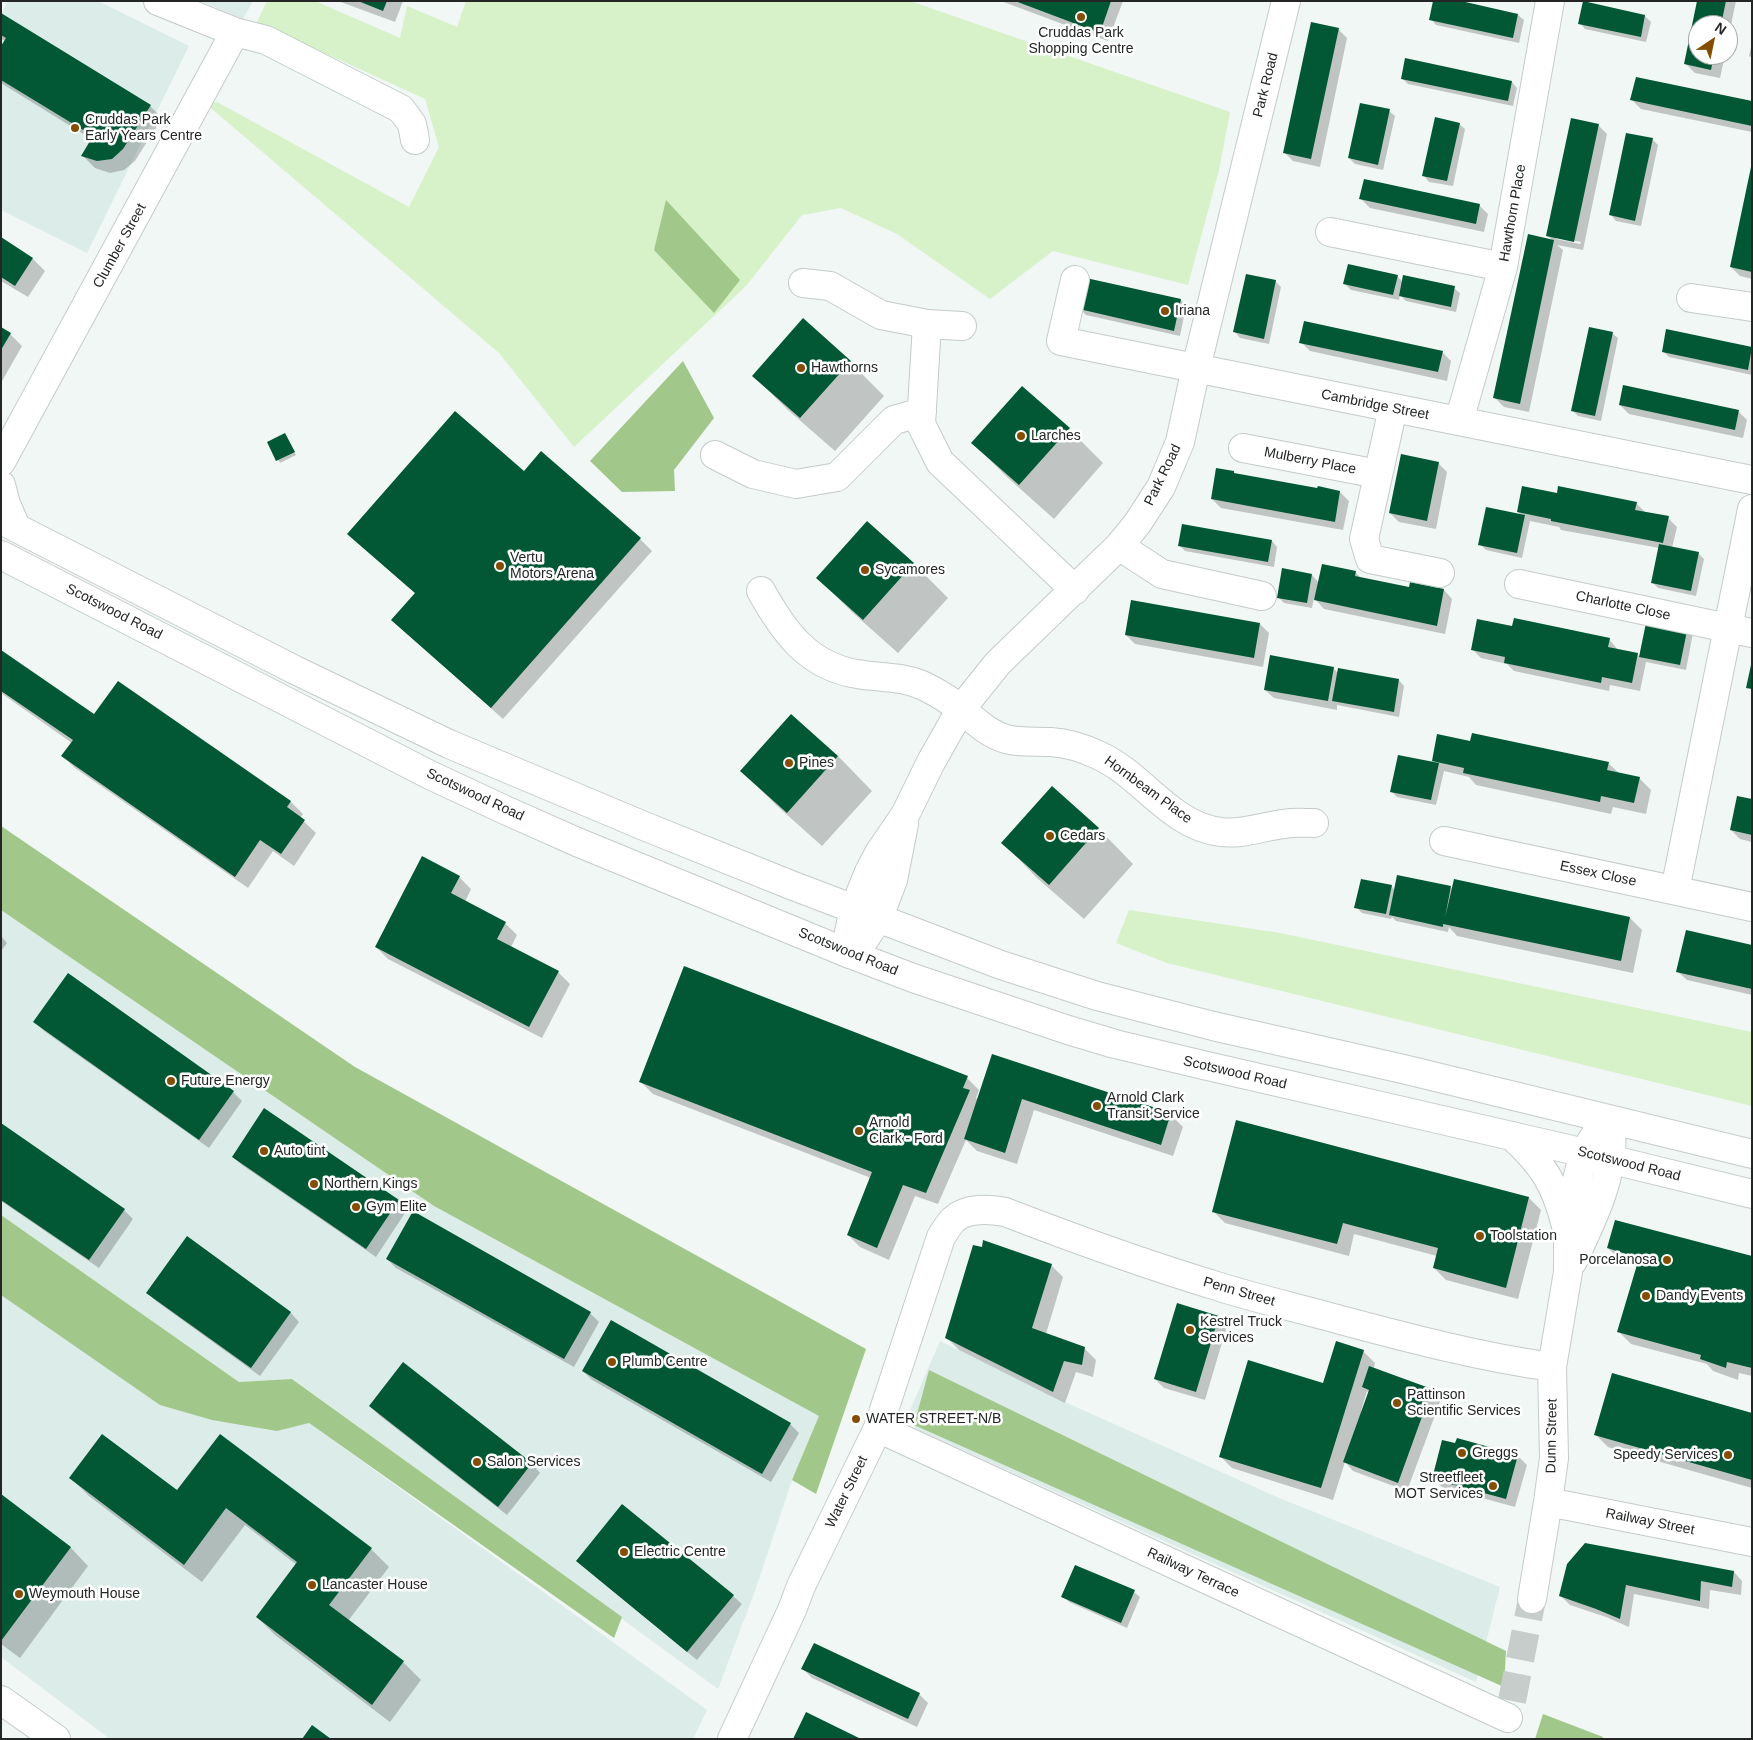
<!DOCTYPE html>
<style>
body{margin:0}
#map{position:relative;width:1753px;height:1740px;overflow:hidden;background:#f0f7f5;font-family:Arial,sans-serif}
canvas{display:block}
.frame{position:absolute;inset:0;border:2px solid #232625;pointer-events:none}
.north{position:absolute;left:1688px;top:15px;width:50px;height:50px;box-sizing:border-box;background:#fff;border:1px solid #a7a8a8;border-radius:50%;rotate:34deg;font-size:14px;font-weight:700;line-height:20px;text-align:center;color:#232625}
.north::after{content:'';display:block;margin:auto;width:18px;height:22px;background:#854d00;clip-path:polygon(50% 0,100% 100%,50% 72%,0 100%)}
</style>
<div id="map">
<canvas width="1753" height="1740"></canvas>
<div class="frame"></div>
<div class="north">N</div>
</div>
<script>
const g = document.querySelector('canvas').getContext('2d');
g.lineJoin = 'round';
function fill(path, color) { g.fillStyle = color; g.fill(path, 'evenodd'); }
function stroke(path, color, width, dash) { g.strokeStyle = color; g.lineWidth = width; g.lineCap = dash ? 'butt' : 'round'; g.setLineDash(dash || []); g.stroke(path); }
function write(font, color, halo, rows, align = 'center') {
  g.font = font + ' Arial,sans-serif'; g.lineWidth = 5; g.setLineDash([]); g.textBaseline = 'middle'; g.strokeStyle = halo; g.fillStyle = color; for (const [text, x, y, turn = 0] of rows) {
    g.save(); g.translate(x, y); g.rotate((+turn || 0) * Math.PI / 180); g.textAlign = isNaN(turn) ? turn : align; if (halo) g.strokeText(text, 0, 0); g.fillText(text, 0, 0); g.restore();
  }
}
fill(new Path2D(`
 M8 1H98L189 46 87 253 1 210V15Z
 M200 1H253L243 19Z
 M1 910 434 1206 820 1416 792 1480 756 1588 718 1689 293 1379 239 1382 1 1215Z
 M1 1268 309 1423 707 1710 693 1739H110L1 1657Z
 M940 1341 1058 1399 1277 1497 1500 1587 1476 1682 916 1429 908 1415Z`), '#dcece8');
fill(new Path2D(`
 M267 1H315L400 38 407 6 457 27 466 1H910L1230 112 1219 170 1188 285 1053 251 990 299 897 234 841 208 802 215 746 286 574 447 499 353 206 104 217 102 409 207 439 147 425 99 257 22Z
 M1129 910 1280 933 1752 1032V1106L1167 963 1116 943Z`), '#d7f1c8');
fill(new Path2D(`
 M666 200 740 280 714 313 654 250Z
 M683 361 714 418 674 470 675 491 622 492 590 461Z
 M1 826 355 1067 866 1349 816 1494 792 1480 819 1416 434 1206 1 910Z
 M1 1215 239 1382 292 1379 622 1617 614 1638 309 1423 277 1431 212 1420 160 1405 1 1295Z
 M929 1370 1506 1651 1504 1687 914 1425Z
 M1543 1714 1603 1737 1602 1739H1535Z`), '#a1c88a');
fill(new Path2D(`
 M338 1H403L395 22Z
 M1001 1H1123L1108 41Z
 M1699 1H1736L1728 39V25H1698V55H1725L1720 78 1695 73 1686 64Z
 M1 14 150 106 162 118 135 161 124 170 110 173 95 168 83 156 93 140 1 83V49L6 41 1 39Z
 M1518 15 1524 20 1519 43 1436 25 1431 19Z
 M1645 16 1651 22 1646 42 1585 29 1580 23Z
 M1338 29 1347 38 1320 167 1293 161 1284 152Z
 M1752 43V58L1749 56Z
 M1402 78 1512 82 1517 88 1513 106 1408 84Z
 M1632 100 1752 102V132L1641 109Z
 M1389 111 1395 116 1383 170 1355 164 1349 158Z
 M1459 124 1465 129 1453 186 1429 182 1424 176Z
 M1599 126 1607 134 1583 250 1557 245 1563 250 1529 412 1504 407 1495 398 1553 241 1547 235ZM1556 237 1581 242 1580 244 1556 239Z
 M1652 139 1658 145 1641 226 1616 221 1611 215Z
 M1752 169V279L1740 276 1731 267Z
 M1361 199 1479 205 1488 214 1484 232 1370 208Z
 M1 239 33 259 45 271 28 297 1 281Z
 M1397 276 1403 282 1454 288 1460 293 1456 312 1406 301 1400 295 1399 300 1351 290 1345 284Z
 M1275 281 1281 287 1269 344 1240 338 1235 332Z
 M1181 300 1186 306 1180 336 1086 315 1080 309Z
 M1 328 10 334 22 346 1 383Z
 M1612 333 1618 338 1601 421 1578 416 1572 410Z
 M1301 342 1442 352 1451 361 1447 381 1310 351Z
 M1752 348V375L1669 357 1663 351Z
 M850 362 884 396 835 451 788 410 754 376Z
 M1620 405 1738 411 1747 420 1743 438 1629 414Z
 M1069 429 1103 463 1054 519 1007 477 973 443Z
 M285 434 296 455 280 463 268 442Z
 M1438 463 1447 472 1436 529 1399 522 1390 513Z
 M1234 472 1236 475 1340 492 1349 501 1343 530 1221 508 1212 499Z
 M524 473 640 539 652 551 503 719 392 620 416 594 361 546Z
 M1558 495 1636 503 1645 512 1668 518 1677 527 1672 548 1698 553 1704 559 1696 596 1658 588 1652 582 1659 548 1561 530 1559 527 1530 521 1522 558 1486 550 1480 544 1522 516 1518 512Z
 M867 522 914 564 948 598 898 653 852 612 818 578Z
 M1272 541 1277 547 1274 567 1185 551 1179 545Z
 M1355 572 1362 579 1410 589 1444 590 1452 599 1445 634 1324 609 1314 598 1312 608 1284 603 1278 597 1312 575 1319 583Z
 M1648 619 1693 633 1686 670 1646 662 1640 691 1610 685 1609 691 1514 671 1507 664 1481 658 1472 649 1609 639 1618 650 1637 654 1640 657Z
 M1260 624 1269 633 1263 667 1135 644 1126 635Z
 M1 651 95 716 118 682 291 802 303 814 300 818 316 833 294 866 273 851 248 888 75 768 63 756 72 743 1 693Z
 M1333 668 1338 673 1399 680 1404 686 1399 717 1337 705V710L1274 698 1265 690Z
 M1471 743 1608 763 1619 773 1639 778 1651 790 1646 814 1613 807 1611 814 1476 785 1469 777 1444 771 1436 805 1397 797 1391 791 1437 764 1433 760Z
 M838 756 872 791 822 846 776 805 742 771Z
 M1052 788 1099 829 1133 864 1084 919 1037 878 1003 843Z
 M1752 800V842L1740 839 1731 830Z
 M459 877 471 889 465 902 505 923 517 935 511 947 558 972 570 984 542 1038 388 959 376 947Z
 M1391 886 1395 890 1451 888 1453 890 1630 918 1642 930 1633 973 1457 936 1449 927 1448 932 1396 921 1392 917 1391 919 1362 913 1356 907Z
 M1 936 7 943 1 951Z
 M1752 946V995L1687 980 1678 972Z
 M69 975 233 1092 242 1101 209 1148 44 1031 35 1022Z
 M993 1056 1171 1115 1183 1127 1173 1156 1034 1110 1017 1164 977 1151 966 1140 938 1204 915 1196 889 1260 860 1247 848 1235 871 1178 653 1094 641 1082 967 1078 979 1090 976 1098 978 1100Z
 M265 1110 398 1201 407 1210 376 1257 242 1165 233 1157Z
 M1 1124 124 1210 133 1219 99 1268 1 1201Z
 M1529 1198 1541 1210 1518 1299 1446 1280 1434 1268 1437 1256 1354 1234 1349 1256 1225 1223 1213 1211Z
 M187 1238 291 1313 299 1322 260 1376 156 1301 148 1293Z
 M1608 1248 1752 1258V1376L1739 1373 1738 1380 1713 1371 1707 1364 1631 1344 1619 1332 1638 1265 1620 1260Z
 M387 1259 590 1313 599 1322 574 1367 396 1268Z
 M1051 1265 1063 1277 1046 1334 1084 1348 1096 1360 1093 1377 1076 1372 1065 1403 959 1350 947 1338Z
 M1218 1317 1227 1326 1205 1400 1164 1388 1155 1379Z
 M1363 1351 1375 1363 1374 1368 1432 1390 1441 1399 1407 1491 1353 1471 1345 1462 1333 1500 1232 1468 1220 1456 1324 1385ZM1367 1391 1369 1393 1363 1412 1361 1411Z
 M403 1364 532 1464 540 1473 507 1515 379 1415 370 1406Z
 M583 1371 790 1424 799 1433 771 1482 592 1380Z
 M1752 1415V1488L1608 1447 1596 1435Z
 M1518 1456 1527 1465 1515 1507 1442 1487 1433 1478Z
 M71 1478 178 1492 371 1549 389 1567 348 1621 403 1662 421 1680 390 1722 275 1635 257 1617 297 1565 245 1525 202 1582 89 1496Z
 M1 1496 71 1548 88 1566 20 1658 1 1644Z
 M577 1561 733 1596 742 1604 697 1660Z
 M1568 1565 1734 1572 1742 1581 1741 1595 1710 1590 1709 1609 1634 1594 1629 1627 1606 1617 1570 1605 1561 1596Z
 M1134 1592 1140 1597 1127 1628 1069 1602 1063 1596Z
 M803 1669 919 1694 928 1703 917 1727 812 1678Z`), '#0003');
fill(new Path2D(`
 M358 1H387L383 11Z
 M1015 1H1111L1100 33Z
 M1433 1H1461L1518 14 1513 38 1429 20Z
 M1583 1 1645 15 1641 37 1578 24Z
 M1697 1H1726L1721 25H1698V55H1714L1711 70 1684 64Z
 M1 13 151 105 123 149 112 159 97 161 81 156 93 136 1 80V46L6 38 1 35Z
 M1311 22 1339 28 1311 159 1283 153Z
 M1405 58 1512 81 1508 101 1401 79Z
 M1636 77 1752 101V126L1630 100Z
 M1360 103 1390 109 1378 165 1348 158Z
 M1435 117 1460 123 1447 181 1422 176Z
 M1571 118 1599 124 1574 242 1546 236Z
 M1626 133 1653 138 1635 221 1609 215Z
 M1751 167H1752V272L1730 267Z
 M1364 179 1480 204 1476 224 1359 199Z
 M1528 234 1554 240 1520 404 1493 398Z
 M1 237 33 258 15 286 1 277Z
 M1348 264 1398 275 1393 295 1343 284Z
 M1246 274 1276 280 1264 339 1233 332Z
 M1403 275 1455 286 1451 307 1399 296Z
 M1086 278 1181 299 1174 331 1079 309Z
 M803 318 851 361 800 418 752 376Z
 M1304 321 1443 351 1438 372 1299 343Z
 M1 327 11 333 1 350Z
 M1589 327 1613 332 1595 416 1571 411Z
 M1666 329 1752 347 1748 370 1662 352Z
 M1623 385 1739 410 1735 430 1619 405Z
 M1022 386 1070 428 1019 485 971 443Z
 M455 411 524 471 541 451 641 538 491 708 391 620 415 593 347 534Z
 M285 433 295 452 276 461 267 442Z
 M1401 454 1439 462 1427 521 1389 513Z
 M1216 468 1234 471V473L1317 488 1318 486 1340 491 1335 522 1211 499Z
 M1522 486 1557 493 1558 486 1637 502 1635 510 1669 516 1663 543 1551 521V519L1517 512Z
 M1486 507 1525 515 1517 553 1478 545Z
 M867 521 914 563 863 620 816 578Z
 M1182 524 1272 540 1268 562 1178 546Z
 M1659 544 1699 552 1691 591 1651 583Z
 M1322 564 1356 571 1355 576 1409 587 1410 582 1444 589 1437 626 1314 600Z
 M1282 568 1312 574 1307 603 1277 598Z
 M1131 600 1260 623 1254 658 1125 635Z
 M1514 618 1610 638 1608 647 1638 653 1632 683 1602 677 1601 683 1504 663 1505 657 1471 650 1477 619 1512 626Z
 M1647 618 1688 626 1680 665 1639 657Z
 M1 650 94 714 118 681 291 801 287 807 305 820 281 854 260 840 235 877 61 756 73 740 1 691Z
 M1270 655 1334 667 1328 701 1264 690Z
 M1751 665H1752V689L1746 688Z
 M1338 668 1399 679 1394 712 1332 701Z
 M791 714 838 756 787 813 740 771Z
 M1472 733 1609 762 1607 770 1640 777 1634 803 1601 796 1600 802 1463 773 1464 768 1432 761 1437 734 1470 741Z
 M1398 755 1439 763 1431 800 1390 792Z
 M1052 786 1099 828 1049 885 1001 843Z
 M1737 796 1752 799V835L1730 830Z
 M422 856 460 876 451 893 506 922 497 939 559 971 529 1027 375 947Z
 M1397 875 1451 886 1445 918 1454 879 1630 917 1621 961 1443 924V927L1389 915Z
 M1361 879 1392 885 1386 914 1354 908Z
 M1686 930 1752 945V989L1676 972Z
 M684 966 968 1076 963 1088 970 1090 926 1193 903 1185 877 1248 847 1235 872 1172 639 1082Z
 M68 973 234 1091 199 1140 33 1022Z
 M992 1054 1171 1113 1161 1145 1022 1099 1005 1153 964 1139Z
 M264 1108 399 1200 366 1249 232 1157Z
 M1236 1120 1529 1197 1506 1288 1433 1268 1438 1248 1343 1223 1337 1244 1212 1212Z
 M1 1123 125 1209 89 1260 1 1200Z
 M413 1211 591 1312 564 1359 386 1259Z
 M1615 1220 1752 1256V1368L1727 1362 1726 1368 1700 1359 1701 1355 1617 1332 1639 1258 1607 1248Z
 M187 1236 291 1312 251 1368 146 1293Z
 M983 1240 1052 1264 1032 1328 1085 1347 1082 1365 1064 1361 1053 1392 945 1338 973 1245 982 1247Z
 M1177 1303 1219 1316 1196 1392 1154 1379Z
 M611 1320 791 1423 762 1474 582 1371Z
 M1336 1341 1364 1350 1321 1488 1219 1457 1248 1360 1323 1383Z
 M403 1362 532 1463 498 1507 369 1406Z
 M1369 1366 1432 1389 1398 1483 1343 1462 1369 1390 1362 1387Z
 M1612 1373 1752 1413V1480L1594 1435Z
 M102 1434 177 1490 220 1434 372 1548 329 1605 404 1661 372 1705 256 1617 297 1562 226 1508 184 1565 69 1478Z
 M1457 1438 1518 1455 1506 1499 1432 1479 1442 1440 1455 1443Z
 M1 1494 71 1547 1 1641Z
 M622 1504 734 1595 687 1652 576 1561Z
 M1585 1543 1734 1571 1732 1587 1701 1581 1700 1601 1626 1585 1620 1619 1596 1609 1559 1596 1567 1564Z
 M1075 1565 1135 1590 1121 1623 1061 1597Z
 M814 1643 920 1693 908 1719 801 1669Z
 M806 1712 861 1739H793Z
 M312 1725 331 1739H302Z`), '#025834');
stroke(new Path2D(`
 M1512 1701 1532 1599`), '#c7cdcb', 28, [28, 14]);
const minor = new Path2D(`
 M235 32 266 40 401 109 412 124 415 140
 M1330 232 1503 267
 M1075 280 1061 341 1752 480
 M803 283 830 286 881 315 927 324 921 424 940 462 1075 590
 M1691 298 1752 307
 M927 324 962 326
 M1393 408 1364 539 1370 559 1440 573
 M1459 421 1503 267 1550 1
 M1243 448 1378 474
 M715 455 753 474 796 484 837 477 894 420 922 412
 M1 462 235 32 158 1
 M1 485 6 504 16 527
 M1119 546 1162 574 1262 596
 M1519 584 1752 633
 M761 591C784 632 808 666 857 674 880 678 902 676 924 686 936 692 951 701 962 710 976 721 988 734 1006 739 1020 743 1036 741 1051 742 1067 743 1083 748 1098 755 1143 775 1170 826 1221 832 1242 835 1264 826 1284 824 1294 822 1304 823 1314 823
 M1444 841 1752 907
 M1675 890 1752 509
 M850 954 849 932 854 909 869 872 879 853 905 815 931 762 961 709 998 663 1119 546 1137 524 1161 487 1180 442 1196 368 1286 1
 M850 954 864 940 878 919 893 880 904 824
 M1512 1136C1543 1164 1556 1185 1566 1226
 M1573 1261C1589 1226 1615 1176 1611 1136
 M878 1428 1508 1718
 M1548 1502 1752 1542
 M1532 1599 1548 1502 1554 1458 1552 1367 1568 1272V1235L1573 1195 1584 1153 1595 1135 1607 1119
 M1 1700 56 1739
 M732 1739 792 1610 801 1586 878 1428 941 1237C945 1231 949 1224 953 1220 967 1207 988 1209 1005 1212 1075 1239 1147 1265 1220 1287 1258 1299 1298 1308 1337 1319 1408 1338 1480 1357 1552 1367`);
const major = new Path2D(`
 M1 520 295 670 449 744 644 826 791 885 1001 965 1097 996 1213 1026 1403 1069 1752 1154
 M1 555 430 775 505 810 577 842 850 954 913 978 1068 1030 1115 1044 1203 1065 1568 1149 1752 1194`);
stroke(minor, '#c5cbca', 30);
stroke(major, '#c5cbca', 30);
stroke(minor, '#fff', 28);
stroke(major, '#fff', 28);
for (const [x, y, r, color] of [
 [1081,17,5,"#854d00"],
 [75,128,5,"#854d00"],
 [1165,311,5,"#854d00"],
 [801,368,5,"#854d00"],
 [1021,436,5,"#854d00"],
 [500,566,5,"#854d00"],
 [865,570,5,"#854d00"],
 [789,763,5,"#854d00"],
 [1050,836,5,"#854d00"],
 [171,1081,5,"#854d00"],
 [1097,1106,5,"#854d00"],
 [859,1131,5,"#854d00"],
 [264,1151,5,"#854d00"],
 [314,1184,5,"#854d00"],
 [356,1207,5,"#854d00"],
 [1480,1236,5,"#854d00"],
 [1667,1260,5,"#854d00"],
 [1646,1296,5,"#854d00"],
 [1190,1330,5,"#854d00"],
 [612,1362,5,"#854d00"],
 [1397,1403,5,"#854d00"],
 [856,1419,5,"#854d00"],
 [1462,1453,5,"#854d00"],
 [1728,1455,5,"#854d00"],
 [477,1462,5,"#854d00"],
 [1493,1486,5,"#854d00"],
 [624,1552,5,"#854d00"],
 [312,1585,5,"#854d00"],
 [19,1594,5,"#854d00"]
]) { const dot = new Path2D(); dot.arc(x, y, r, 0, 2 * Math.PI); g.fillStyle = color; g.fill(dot); stroke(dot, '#fff', 2); }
write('14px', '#232625', '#fff', [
 ["Cruddas Park",1081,33,"center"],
 ["Shopping Centre",1081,49,"center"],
 ["Cruddas Park",85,120],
 ["Early Years Centre",85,136],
 ["Iriana",1175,311],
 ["Hawthorns",811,368],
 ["Larches",1031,436],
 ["Vertu",510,558],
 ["Motors Arena",510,574],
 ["Sycamores",875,570],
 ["Pines",799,763],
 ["Cedars",1060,836],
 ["Future Energy",181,1081],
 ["Arnold Clark",1107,1098],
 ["Transit Service",1107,1114],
 ["Arnold",869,1123],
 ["Clark - Ford",869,1139],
 ["Auto tint",274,1151],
 ["Northern Kings",324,1184],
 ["Gym Elite",366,1207],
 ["Toolstation",1490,1236],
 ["Porcelanosa",1657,1260,"right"],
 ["Dandy Events",1656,1296],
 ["Kestrel Truck",1200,1322],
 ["Services",1200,1338],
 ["Plumb Centre",622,1362],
 ["Pattinson",1407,1395],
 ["Scientific Services",1407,1411],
 ["WATER STREET-N/B",866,1419],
 ["Greggs",1472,1453],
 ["Speedy Services",1718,1455,"right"],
 ["Salon Services",487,1462],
 ["Streetfleet",1483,1478,"right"],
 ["MOT Services",1483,1494,"right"],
 ["Electric Centre",634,1552],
 ["Lancaster House",322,1585],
 ["Weymouth House",29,1594]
], 'left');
write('14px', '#232625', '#fff', [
 ["Park Road",1266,85,-76],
 ["Hawthorn Place",1513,213,-80],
 ["Clumber Street",120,246,-61],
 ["Cambridge Street",1375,405,11],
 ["Mulberry Place",1310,461,11],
 ["Park Road",1163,475,-64],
 ["Charlotte Close",1623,606,12],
 ["Scotswood Road",114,612,27],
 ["Hornbeam Place",1148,790,36],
 ["Scotswood Road",475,795,25],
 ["Essex Close",1598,874,12],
 ["Scotswood Road",848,952,22],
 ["Scotswood Road",1235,1073,13],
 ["Scotswood Road",1629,1164,14],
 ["Penn Street",1239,1292,16],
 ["Dunn Street",1552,1436,-89],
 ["Water Street",847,1492,-64],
 ["Railway Street",1650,1522,11],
 ["Railway Terrace",1193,1573,25]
]);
</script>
